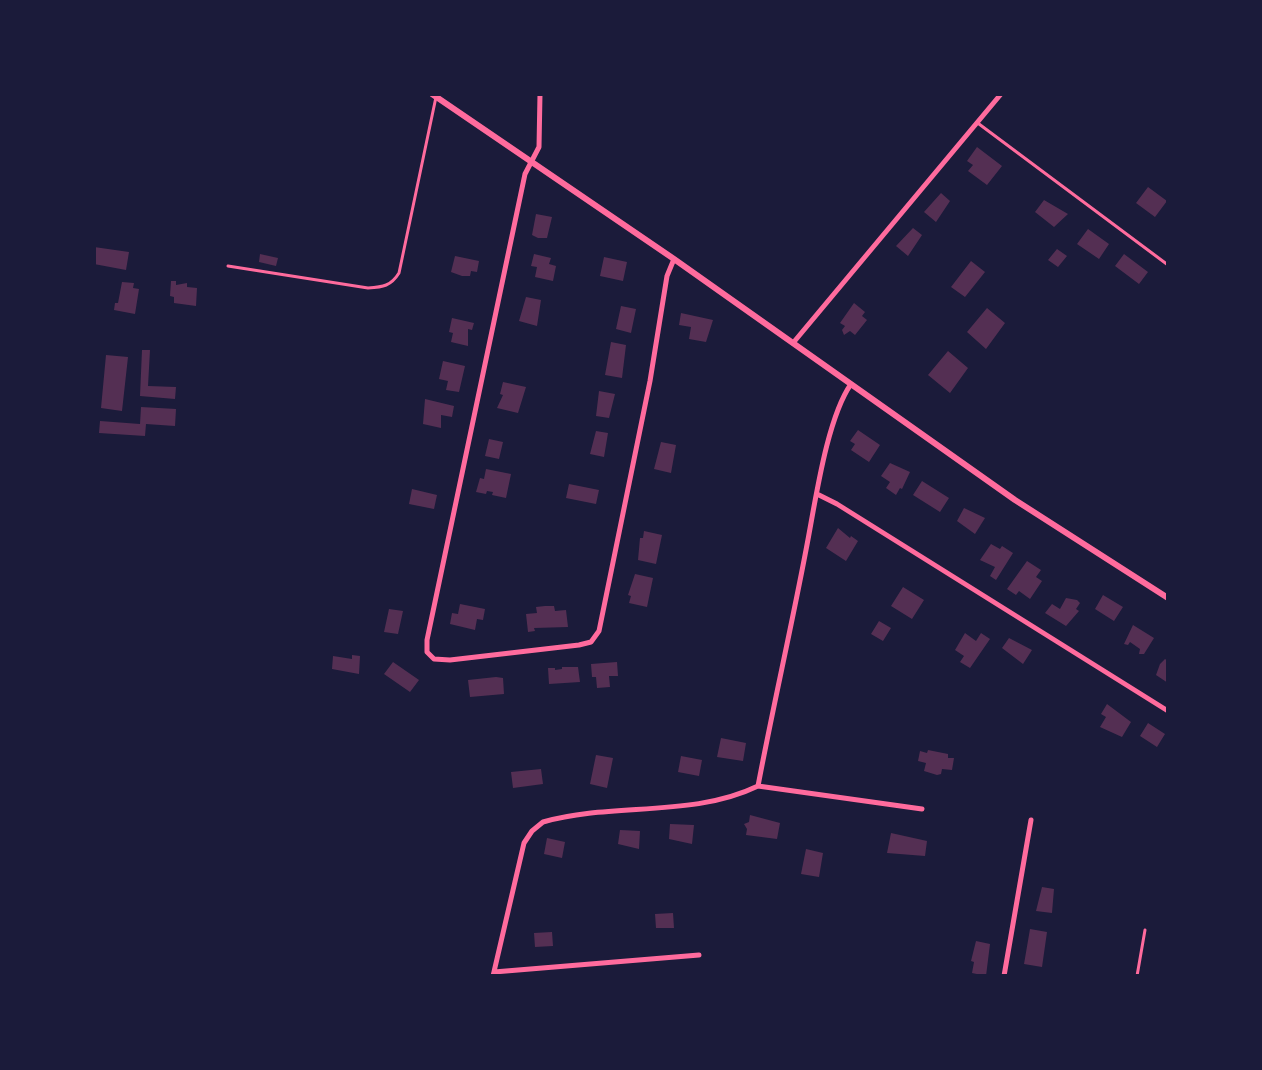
<!DOCTYPE html>
<style>
body{margin:0}
#map{position:relative;width:1262px;height:1070px;overflow:hidden;background:#1b1b3a;font-family:Barlow,sans-serif}
canvas{display:block}
.frame{position:absolute;inset:0;border:96px solid #1b1b3a;pointer-events:none}
</style>
<div id="map">
<canvas width="1262" height="1070"></canvas>
<div class="frame"></div>
</div>
<script>
const g = document.querySelector('canvas').getContext('2d');
g.lineJoin = 'round';
function fill(path, color) { g.fillStyle = color; g.fill(path, 'evenodd'); }
function stroke(path, color, width, dash) { g.strokeStyle = color; g.lineWidth = width; g.lineCap = dash ? 'butt' : 'round'; g.setLineDash(dash || []); g.stroke(path); }
fill(new Path2D(`
 M977 147 1002 166 987 185 968 171 973 165 967 161Z
 M1148 187 1167 201 1155 217 1136 203Z
 M941 193 950 201 936 222 924 212Z
 M1044 200 1068 214 1054 227 1035 212Z
 M536 214 552 217 547 238H538L532 235Z
 M913 228 922 235 908 256 896 246Z
 M1088 229 1109 244 1099 259 1077 244Z
 M94 247 129 252 126 270 94 264Z
 M1057 249 1067 256 1058 267 1048 260Z
 M260 254 278 258 276 266 259 262Z
 M534 254 551 258 549 264 556 266 553 281 535 277 537 267 531 266Z
 M1124 254 1148 272 1139 284 1115 266Z
 M455 256 479 261 477 272 471 271 470 276H462L451 272Z
 M604 257 627 262 623 281 600 276Z
 M971 261 985 272 965 297 951 287Z
 M171 281H176V285L187 283V287L197 288 196 306 174 303V297L170 296Z
 M122 282 134 283 133 288 139 289 135 314 114 310 115 303H118Z
 M526 297 541 300 537 326 519 321Z
 M854 303 865 312 862 316 867 320 855 335 850 331 844 335 842 330 845 326 840 323Z
 M621 306 636 309 631 333 616 329Z
 M987 308 1005 323 986 349 967 332Z
 M681 313 713 320 706 342 689 339 691 327 679 325Z
 M452 318 474 323 472 330 468 329V346L451 342 453 333 449 332Z
 M611 342 626 345 622 378 605 375Z
 M142 350H150L148 386 176 387 175 399 140 396Z
 M948 351 968 368 950 393 928 375Z
 M106 355 128 357 122 411 101 408Z
 M443 361 465 366 459 392 446 390 448 381 439 379Z
 M503 382 526 387 518 413 497 408 503 395 500 394Z
 M599 391 615 394 609 418 596 416Z
 M425 399 454 406 452 417 441 415V428L423 424Z
 M141 407 176 409 175 426 146 424 145 436 99 433 100 421 140 424Z
 M858 430 880 445 869 462 851 450 855 444 850 441Z
 M596 431 608 433 604 457 590 454Z
 M489 439 503 442 499 459 485 456Z
 M661 442 676 445 671 473 654 469Z
 M890 463 910 472 902 489 900 488 896 495 886 488 890 482 881 476Z
 M486 469 511 474 506 498 492 495 493 492 487 491 486 494 476 492 480 478 484 479Z
 M922 481 949 498 940 512 913 495Z
 M569 484 599 490 596 504 566 498Z
 M412 489 437 495 434 509 409 504Z
 M964 508 985 518 975 534 957 521Z
 M838 528 850 538 851 536 858 541 846 561 826 548Z
 M644 531 662 535 656 564 638 560 640 538H643Z
 M991 544 1000 549 1002 546 1013 553 996 580 990 576 995 567 980 560Z
 M1027 561 1041 570 1036 577 1042 581 1030 599 1019 591 1016 595 1007 589Z
 M635 574 653 578 647 607 629 603 631 596 628 595Z
 M903 587 924 600 912 619 891 606Z
 M1103 595 1123 607 1114 621 1095 609Z
 M1066 598 1077 600 1080 603 1076 609 1079 611 1066 626 1045 613 1052 604 1060 609Z
 M460 604 485 609 483 620 477 619 475 630 450 624 452 613 458 614Z
 M545 606H554L555 611 566 610 568 627 534 628 535 631 528 632 526 614 537 613 536 607Z
 M389 609 403 611 398 634 384 632Z
 M879 621 891 628 883 641 871 634Z
 M1133 625 1154 638 1144 654H1139L1140 649 1130 642 1128 645 1124 644Z
 M965 633 976 641 981 633 990 639 970 668 960 662 964 656 955 650Z
 M1009 638 1032 650 1023 664 1002 648Z
 M352 655 360 656 359 674 332 669 333 656 352 659Z
 M1165 659 1168 661V683L1156 675 1160 664Z
 M393 662 419 680 410 692 384 674Z
 M617 662 618 676H609L610 687 597 688 596 677H592L591 664Z
 M562 667H578L580 682 549 684 548 668H555V670L562 669Z
 M496 677 503 678 504 694 470 697 468 680Z
 M1107 704 1131 722 1122 737 1100 727 1106 717 1101 714Z
 M1148 723 1165 734 1157 747 1140 736Z
 M721 738 746 743 743 761 717 757Z
 M928 750 948 754V758H954L952 770 942 769 941 774 937 775 924 771 926 763 918 761 920 751 927 753Z
 M596 755 613 758 607 788 590 784Z
 M681 756 702 760 699 776 678 772Z
 M541 769 543 784 513 788 511 772Z
 M750 815 780 823 777 839 746 835 747 829 744 824 749 822Z
 M670 824 694 825 692 844 669 839Z
 M620 830 640 831 639 849 618 844Z
 M891 833 927 841 925 856 887 853Z
 M547 838 565 842 562 858 544 854Z
 M806 849 823 853 819 877 801 874Z
 M1042 887 1054 889 1052 913 1036 911Z
 M673 913 674 928H656L655 914Z
 M1030 929 1047 932 1042 967 1024 964Z
 M552 932 553 946 535 947 534 933Z
 M976 941 990 944 986 976 972 973 974 962 971 961Z`), '#542f53');
stroke(new Path2D(`
 M979 124 1168 265
 M228 266 368 288C383 287 391 286 399 273L436 97
 M1137 976 1145 930`), '#ff6b9d', 3);
stroke(new Path2D(`
 M540 94 539 147 525 174 427 640V652L434 659 450 660 579 645 591 642 599 631 650 381 667 276 674 259
 M793 343 1001 94
 M817 494 837 504 1168 711
 M758 786C773 707 791 629 806 550 815 505 826 420 851 384
 M494 972 699 955
 M493 976 524 843 532 831 543 822C613 802 692 818 758 786L922 809
 M1004 976 1031 820`), '#ff6b9d', 5);
stroke(new Path2D(`
 M432 94 674 259 1015 500 1168 598`), '#ff6b9d', 6);
</script>
